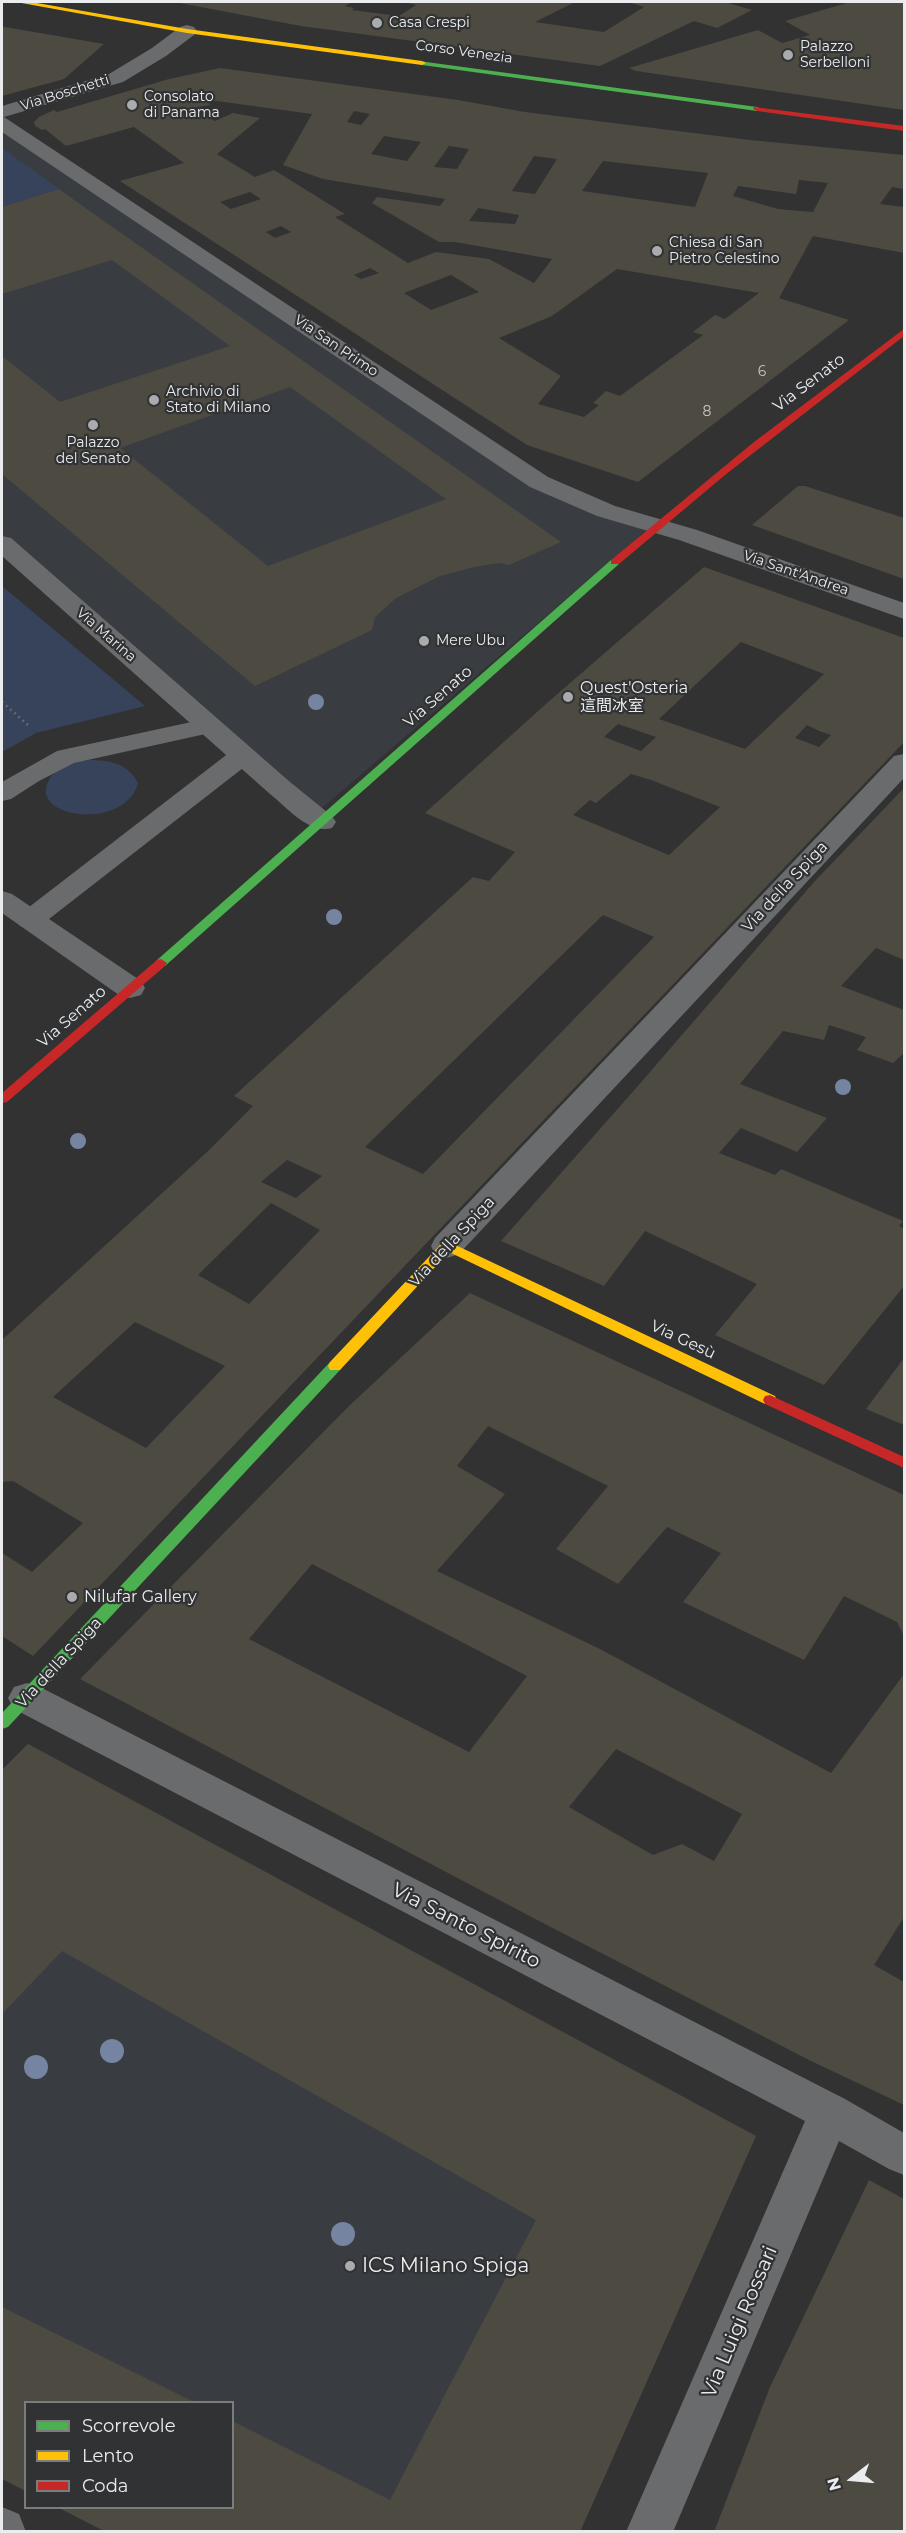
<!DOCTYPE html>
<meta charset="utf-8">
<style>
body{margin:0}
#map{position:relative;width:906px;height:2533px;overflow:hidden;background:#323233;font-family:Montserrat,sans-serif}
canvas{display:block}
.frame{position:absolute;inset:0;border:3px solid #ebecee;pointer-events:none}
.legend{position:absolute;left:24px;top:2401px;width:210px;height:108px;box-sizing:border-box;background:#313234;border:2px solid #7b7c7e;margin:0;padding:8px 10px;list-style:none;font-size:18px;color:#ebecee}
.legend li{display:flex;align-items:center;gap:12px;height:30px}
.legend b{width:30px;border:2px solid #7b7c7e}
.north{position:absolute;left:822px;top:2449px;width:60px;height:60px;-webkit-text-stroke:4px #313234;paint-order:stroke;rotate:254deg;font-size:16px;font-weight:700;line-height:24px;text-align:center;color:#ebecee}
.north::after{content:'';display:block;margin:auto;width:21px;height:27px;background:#ebecee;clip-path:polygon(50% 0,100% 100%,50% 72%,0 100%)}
</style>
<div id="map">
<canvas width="906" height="2533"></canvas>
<div class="frame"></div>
<ul class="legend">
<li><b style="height:8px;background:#4caf50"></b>Scorrevole</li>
<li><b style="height:8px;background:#ffc107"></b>Lento</li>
<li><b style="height:8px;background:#c62828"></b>Coda</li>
</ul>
<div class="north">N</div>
</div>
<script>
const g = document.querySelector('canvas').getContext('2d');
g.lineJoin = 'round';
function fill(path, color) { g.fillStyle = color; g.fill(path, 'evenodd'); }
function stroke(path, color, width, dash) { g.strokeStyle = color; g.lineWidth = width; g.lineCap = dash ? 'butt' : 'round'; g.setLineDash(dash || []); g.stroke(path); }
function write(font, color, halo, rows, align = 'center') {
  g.font = font + ' Montserrat,"Noto Sans SC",sans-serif'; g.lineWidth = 4.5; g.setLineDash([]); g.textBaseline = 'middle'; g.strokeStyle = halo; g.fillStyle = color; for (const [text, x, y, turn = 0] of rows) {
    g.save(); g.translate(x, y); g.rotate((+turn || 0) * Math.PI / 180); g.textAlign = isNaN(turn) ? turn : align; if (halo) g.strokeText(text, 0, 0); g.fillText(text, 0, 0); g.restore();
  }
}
fill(new Path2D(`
 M2 126 536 483 651 526 315 814 2 539Z
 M28 1744 756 2136 580 2531 106 2532 59 2508H232V2402H26L25 2491 2 2479V1770Z`), '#393d42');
fill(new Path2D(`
 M2 148 59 189 2 207Z
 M2 586 145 706 36 733 2 752Z
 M89 760C109 760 128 763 138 783 125 832 27 818 49 780 57 765 73 762 89 760Z`), '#36435b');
fill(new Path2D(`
 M174 2H352L345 6 354 8 352 10 399 16 416 5 404 2H575L535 22 604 32 644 7 628 2H725L752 10 717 28 694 21 600 66 301 26Z
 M850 2H904V110L636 71 629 68 758 30 782 43 810 35 785 21Z
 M2 27H5L104 44 64 79 2 96Z
 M220 68 458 100 525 112 750 140 904 155V189L892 187 880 204 904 207V253L813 236 779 298 849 320 638 482 527 445 120 181 184 163 134 127 66 146 45 129 42 130 35 126 34 122 39 117 54 110 57 112 169 79ZM209 100 312 114 283 165 323 179 445 199 440 206 377 197 372 203 439 242H455L552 259 534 283 489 259 436 252 408 263 335 217 345 214 274 170 255 177 217 154 260 118 233 113 215 121 193 108 210 105ZM354 111 370 114 361 125 347 122ZM384 136 421 142 407 161 371 154ZM449 146 469 149 457 169 434 167ZM534 156 557 159 535 194 512 191ZM603 161 708 173 695 207 582 191ZM799 180 828 183 813 212 778 209 733 196 738 186 796 194ZM250 192 261 199 231 209 220 202ZM478 208 519 215 515 224 469 221ZM281 226 291 232 275 238 266 232ZM370 268 379 273 361 279 354 275ZM617 269 759 293 725 319 715 315 693 332 703 335 620 396 606 391 593 403 599 405 584 417 538 404 561 376 499 338 552 316ZM451 275 479 292 431 310 404 293Z
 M59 189 84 207 561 542 509 565 500 563 474 567 440 576 396 598 375 617 372 630 255 686 2 474V356L60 402 230 346 112 260 2 294V207ZM290 387 446 499 268 566 120 448Z
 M798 486H805L904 518V579L752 525Z
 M704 567 904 638V742L33 1656 2 1636V1553L32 1572 83 1523 13 1481 2 1482V1340L207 1152 253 1106 234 1096 473 877 489 881 515 852 425 813 547 703ZM741 642 824 674 745 749 659 719ZM618 724 656 737 641 751 604 737ZM807 725 819 731 831 735 819 747 795 738ZM631 774 651 780 720 807 669 855 573 815 590 800 596 803ZM603 915 654 937 423 1174 365 1147ZM287 1160 322 1176 296 1198 261 1182ZM271 1203 320 1230 249 1304 198 1275ZM135 1322 225 1366 146 1448 53 1397Z
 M904 788V960L876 948 841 986 904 1010V1053L893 1063 857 1050 866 1037 829 1025 824 1040 783 1031 740 1084 827 1118 797 1152 741 1128 719 1153 775 1175 781 1169 903 1221 899 1226 904 1229V1286L824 1385 715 1335 757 1284 645 1231 604 1286 501 1241 637 1087 814 882Z
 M470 1293 904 1495V1636L897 1622 844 1596 804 1660 683 1602 721 1553 667 1527 618 1584 556 1549 608 1486 488 1426 457 1466 505 1494 437 1571 600 1649 831 1773 904 1674V1917L874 1965 904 1982V2105L811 2061 541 1922 80 1679 349 1406ZM312 1564 527 1676 469 1752 249 1639ZM616 1749 742 1814 714 1861 682 1844 653 1855 569 1807Z
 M904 1358V1425L866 1409Z
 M28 1744 756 2136 580 2532H106L59 2508H232V2421L390 2500 536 2220 62 1951 2 2014V1770Z
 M869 2180 904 2199V2532H714L770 2387Z
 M2 2307 194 2402H26V2491L2 2479Z`), '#4d4a42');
stroke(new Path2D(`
 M2 702 29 726`), '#6a6b6c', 3, [1.5, 4]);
fill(new Path2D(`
 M210 718 219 721 223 726 219 731 74 763 39 781 11 799 2 801V782L57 751Z
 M243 747 252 749 256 755 252 761 40 926 30 929 20 926 16 920 20 914 234 749Z`), '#6a6b6c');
fill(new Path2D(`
 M187 25 194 27 197 31 194 35 166 56 123 82 4 117 548 477 615 506 697 530 904 603V619L679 540 597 516 530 487 2 132V106L109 74 152 48 180 27Z
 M2 536 11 538 290 782 332 816 336 822 332 828C308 834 288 808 270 794L2 556Z
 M904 754V778L459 1254 447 1258 435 1254 431 1246 435 1238 894 756Z
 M2 891 12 894 141 981 145 988 141 995 130 998 119 995 2 913Z
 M27 1683 40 1687 845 2099 904 2133V2175L889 2169 839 2141 673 2532H626L805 2121 14 1709 8 1698 14 1687Z
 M2 2507 19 2514 26 2532H2Z`), '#6a6b6c');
fill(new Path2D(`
 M419 61 757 107 761 109 757 111 422 65 418 63Z
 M615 559 619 560V564L165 966H157L155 963 157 960 611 560Z
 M335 1361 340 1362 342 1366 340 1370 8 1727 2 1729V1713L330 1362Z`), '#4caf50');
fill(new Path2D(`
 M16 2H31L187 29 422 61 426 63 422 65 187 33Z
 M447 1241 775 1396 777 1400 775 1404H765L449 1252 340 1370H330L328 1366 330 1362 442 1243Z`), '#ffc107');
fill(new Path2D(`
 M754 107 904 126V131L757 111 753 109Z
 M904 329V336L725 475 619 564H611V560L754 442Z
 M161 959 167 963 165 966 7 1102 2 1103V1093L157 960Z
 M770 1395 904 1457V1468L765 1404 763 1400 765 1396Z`), '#c62828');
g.fillStyle = '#7584a0';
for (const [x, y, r] of [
 [316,702,8],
 [334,917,8],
 [843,1087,8],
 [78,1141,8],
 [112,2051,12],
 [36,2067,12],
 [343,2234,12]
]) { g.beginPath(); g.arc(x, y, r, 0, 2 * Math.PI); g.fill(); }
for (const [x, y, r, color] of [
 [377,23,6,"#aaabad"],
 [788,55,6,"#aaabad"],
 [132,105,6,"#aaabad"],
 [657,251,6,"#aaabad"],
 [154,400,6,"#aaabad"],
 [93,425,6,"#aaabad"],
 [424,641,6,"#aaabad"],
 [568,697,6,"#aaabad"],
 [72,1597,6,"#aaabad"],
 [350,2266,6,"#aaabad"]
]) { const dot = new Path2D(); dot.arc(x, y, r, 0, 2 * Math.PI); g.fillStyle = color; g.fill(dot); stroke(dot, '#313234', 2); }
write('14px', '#ebecee', '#313234', [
 ["Casa Crespi",389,23],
 ["Palazzo",800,47],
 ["Serbelloni",800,63],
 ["Consolato",144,97],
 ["di Panama",144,113],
 ["Chiesa di San",669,243],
 ["Pietro Celestino",669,259],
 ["Archivio di",166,392],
 ["Stato di Milano",166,408],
 ["Palazzo",93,443,"center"],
 ["del Senato",93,459,"center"],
 ["Mere Ubu",436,641]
], 'left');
write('14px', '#ebecee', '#313234', [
 ["Corso Venezia",464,52,8],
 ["Via Boschetti",65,93,-17],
 ["Via San Primo",336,346,34],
 ["Via Sant'Andrea",796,573,19],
 ["Via Marina",106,635,41]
]);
write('14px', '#c4c4c3', null, [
 ["6",762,372],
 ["8",707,412]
]);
write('16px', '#ebecee', '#313234', [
 ["Via Senato",809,383,-37],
 ["Via Senato",438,697,-41],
 ["Via della Spiga",785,887,-47],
 ["Via Senato",72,1017,-41],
 ["Via della Spiga",452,1242,-47],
 ["Via Gesù",683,1340,25],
 ["Via della Spiga",59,1663,-47]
]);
write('16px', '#ebecee', '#313234', [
 ["Quest'Osteria",580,688],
 ["這間冰室",580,706],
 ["Nilufar Gallery",84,1597]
], 'left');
write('20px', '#ebecee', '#313234', [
 ["Via Santo Spirito",466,1926,27],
 ["Via Luigi Rossari",740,2322,-67]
]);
write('20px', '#ebecee', '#313234', [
 ["ICS Milano Spiga",362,2266]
], 'left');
</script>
